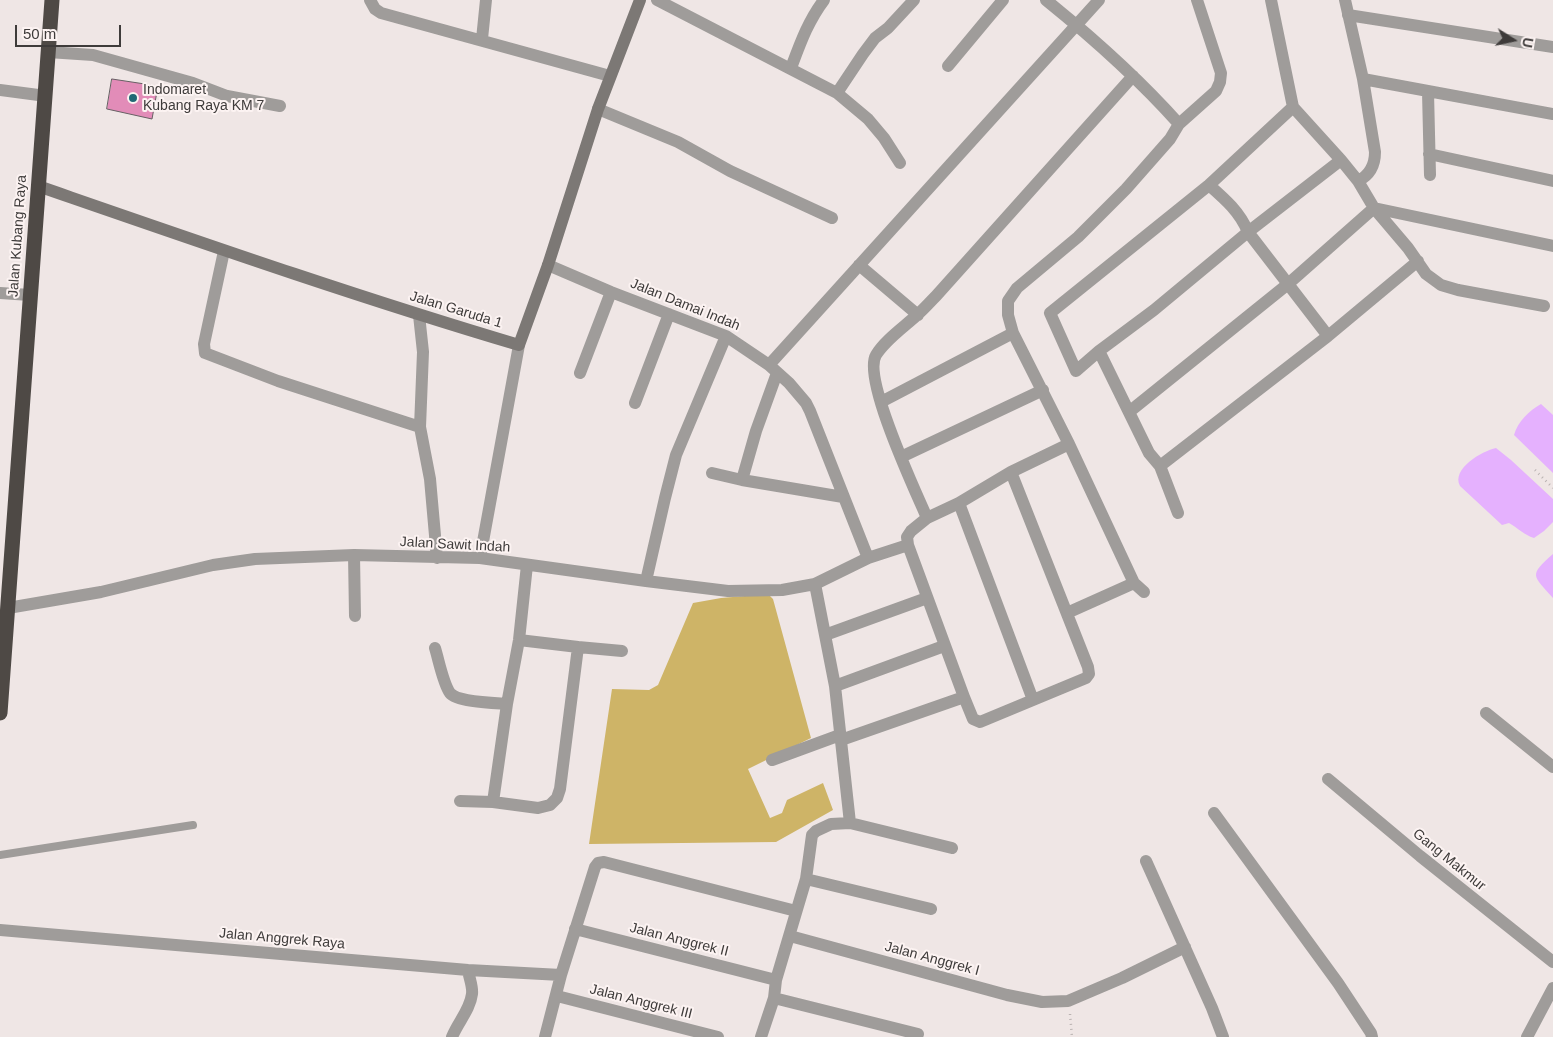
<!DOCTYPE html>
<style>
body{margin:0}
#map{position:relative;width:1553px;height:1037px;overflow:hidden;background:#efe6e5;font-family:Arial,sans-serif}
canvas{display:block}
.north{position:absolute;left:1488px;top:15px;width:50px;height:50px;-webkit-text-stroke:4px #fcf3f2;paint-order:stroke;rotate:100deg;font-size:14px;font-weight:700;line-height:20px;text-align:center;color:#3e3b3a}
.north::after{content:'';display:block;margin:auto;width:18px;height:22px;background:#3e3b3a;clip-path:polygon(50% 0,100% 100%,50% 72%,0 100%)}
.scale{position:absolute;left:15px;top:25px;width:106px;height:22px;box-sizing:border-box;border:2px solid #3e3b3a;border-top:0;padding-left:6px;font-size:15px;line-height:18px;white-space:nowrap;color:#3e3b3a;-webkit-text-stroke:4px #fcf3f2;paint-order:stroke}
</style>
<div id="map">
<canvas width="1553" height="1037"></canvas>
<div class="north">U</div>
<div class="scale">50 m</div>
</div>
<script>
const g = document.querySelector('canvas').getContext('2d');
g.lineJoin = 'round';
function fill(path, color) { g.fillStyle = color; g.fill(path, 'evenodd'); }
function stroke(path, color, width, dash) { g.strokeStyle = color; g.lineWidth = width; g.lineCap = dash ? 'butt' : 'round'; g.setLineDash(dash || []); g.stroke(path); }
function write(font, color, halo, rows, align = 'center') {
  g.font = font + ' Arial,sans-serif'; g.lineWidth = 4; g.setLineDash([]); g.textBaseline = 'middle'; g.strokeStyle = halo; g.fillStyle = color; for (const [text, x, y, turn = 0] of rows) {
    g.save(); g.translate(x, y); g.rotate((+turn || 0) * Math.PI / 180); g.textAlign = isNaN(turn) ? turn : align; if (halo) g.strokeText(text, 0, 0); g.fillText(text, 0, 0); g.restore();
  }
}
fill(new Path2D(`
 M768 594 773 599 811 738 748 769 770 818 782 813 787 800 823 783 833 810 776 842 589 844 612 689 649 690 658 685 693 603 721 598Z`), '#ceb467');
fill(new Path2D(`
 M1541 404 1553 415V473L1514 435C1518 421 1529 411 1541 404Z
 M1496 448 1511 460 1553 499V522L1544 531 1534 538C1524 535 1518 528 1509 523L1502 525 1460 486C1451 469 1482 451 1496 448Z
 M1553 554V598C1533 575 1528 576 1553 554Z`), '#e5b1fe');
const building = new Path2D(`
 M112 79 158 86 152 119 107 109Z`);
fill(building, '#e28cb8');
stroke(building, '#665f63', 1);
stroke(new Path2D(`
 M1535 470 1553 488
 M1070 1014 1072 1037`), '#bab3b2', 2.5, [1, 4]);
stroke(new Path2D(`
 M0 855 193 825`), '#9f9c9a', 8);
stroke(new Path2D(`
 M370 0 375 9 381 13 610 76
 M657 0 837 93 868 119 884 138 900 163
 M1046 0C1093 38 1139 79 1179 124
 M1271 0 1293 107 1341 160 1358 181 1374 208 1408 248 1426 274 1441 285 1458 290 1544 306
 M1345 0 1363 79 1375 152C1375 165 1370 175 1358 181
 M1348 15 1553 47
 M482 39 486 0
 M48 52 93 55 193 83 227 96 280 106
 M948 66 1003 0
 M791 68C800 44 808 21 824 0
 M1363 79 1553 114
 M0 90 46 96
 M1428 92 1430 175
 M837 93 863 54 875 38 888 28 914 0
 M598 109 678 142 730 171 832 218
 M1429 154 1553 181
 M1209 185C1225 199 1240 212 1248 232L1328 336
 M224 251 204 344 205 353 278 381 420 427
 M548 265 611 292 726 336 769 365 789 383 806 403 810 411 868 558
 M859 265 918 315
 M0 293 30 295
 M419 315 423 352 420 427 430 479 437 558
 M1099 351 1154 310 1248 232 1341 160
 M769 365 1099 0
 M580 373 611 292
 M881 402 1013 333
 M635 403 669 314
 M1129 412 1288 284 1374 208 1553 246
 M901 457 1043 390
 M1160 466 1328 336 1418 261
 M712 473 742 480 843 497
 M742 480 756 431 777 373
 M959 503 1033 700
 M1178 513 1160 466 1149 453 1099 351 1076 371 1050 313 1209 185 1293 107
 M927 518C916 492 862 378 876 355 885 340 904 327 917 315 924 309 930 302 936 296L1133 76
 M908 545 964 697
 M354 555 355 616
 M480 558 519 345
 M646 581 665 498 676 455 726 336
 M1144 592 1134 583 1069 444 1013 333 1008 315V301L1017 288 1078 237 1126 189 1170 139 1179 124 1216 91 1220 82 1221 73 1197 0
 M8 608 101 592 213 565 255 559 354 555 480 558 646 581 728 591 782 590 815 584
 M1067 613 1134 583
 M825 635 927 598
 M578 647 622 651
 M435 648C439 661 443 683 450 693 457 702 494 703 507 704
 M835 686 944 646
 M1486 713 1553 767
 M841 740 964 697 973 719 980 722 1086 678 1089 674 1088 667 1011 472
 M772 760 840 735
 M1328 779 1420 856 1553 962
 M460 801 493 802 538 808 550 805 557 798 560 789 578 647 519 640
 M493 802 507 704 519 640 527 565
 M1214 813 1338 983 1371 1033 1372 1037
 M850 823 835 686 815 584 868 558 908 545 907 537 911 531 927 518 959 503 1011 472 1069 444
 M1146 861 1212 1008 1223 1037
 M806 879 931 909
 M575 929 776 980
 M0 930 468 970 561 975
 M790 936 1007 995 1042 1002 1068 1001 1122 978 1185 947
 M557 996 718 1037
 M774 998 918 1034
 M452 1037C458 1022 470 1010 472 994 473 986 469 978 468 970
 M545 1037 561 975 595 867 598 863 604 862 796 911
 M761 1037 774 998 776 980 806 879 812 835 816 831 831 824 850 823 952 848
 M1527 1037 1553 988`), '#9f9c9a', 12);
stroke(new Path2D(`
 M38 186C197 241 357 297 519 345L548 265 598 109 640 0`), '#7c7875', 12);
stroke(new Path2D(`
 M0 713 52 0`), '#4e4945', 15);
for (const [x, y, r, color] of [
 [133,98,5,"#206975"]
]) { const dot = new Path2D(); dot.arc(x, y, r, 0, 2 * Math.PI); g.fillStyle = color; g.fill(dot); stroke(dot, '#fcf3f2', 2); }
write('14px', '#3e3b3a', '#fcf3f2', [
 ["Indomaret",143,90],
 ["Kubang Raya KM 7",143,106]
], 'left');
write('14px', '#3e3b3a', '#fcf3f2', [
 ["Jalan Kubang Raya",18,236,-86],
 ["Jalan Damai Indah",685,305,22],
 ["Jalan Garuda 1",456,310,17],
 ["Jalan Sawit Indah",455,545,3],
 ["Gang Makmur",1449,860,39],
 ["Jalan Anggrek Raya",282,939,5],
 ["Jalan Anggrek II",679,940,14],
 ["Jalan Anggrek I",932,959,15],
 ["Jalan Anggrek III",641,1002,14]
]);
</script>
